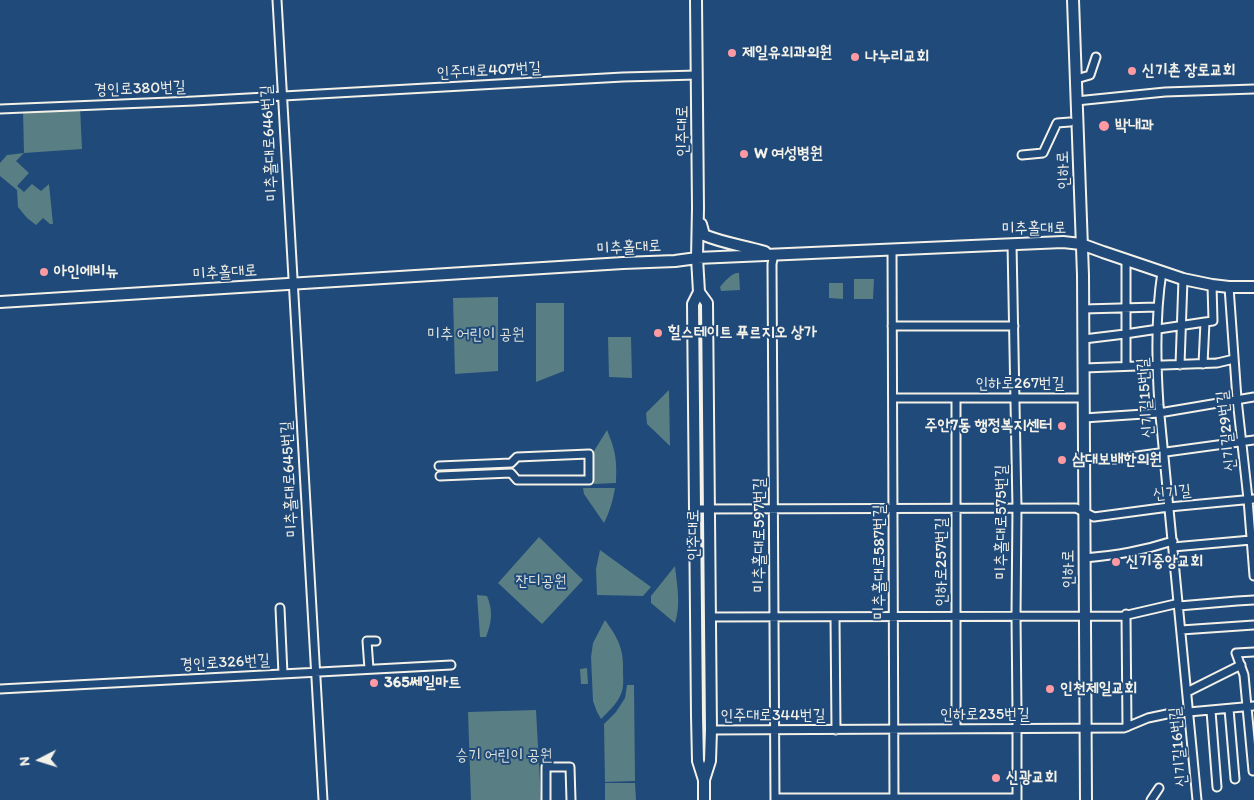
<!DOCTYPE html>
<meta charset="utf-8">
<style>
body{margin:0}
#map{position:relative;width:1254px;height:800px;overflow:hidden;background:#1f4a7a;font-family:Itim,sans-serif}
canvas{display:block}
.north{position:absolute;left:15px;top:735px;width:50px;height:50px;-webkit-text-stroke:4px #1f4a7a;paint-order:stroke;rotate:265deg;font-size:14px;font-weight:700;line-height:20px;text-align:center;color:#f4f1e8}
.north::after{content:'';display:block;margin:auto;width:18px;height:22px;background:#f4f1e8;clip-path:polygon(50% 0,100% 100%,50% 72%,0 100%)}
</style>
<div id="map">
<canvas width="1254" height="800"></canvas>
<div class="north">N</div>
</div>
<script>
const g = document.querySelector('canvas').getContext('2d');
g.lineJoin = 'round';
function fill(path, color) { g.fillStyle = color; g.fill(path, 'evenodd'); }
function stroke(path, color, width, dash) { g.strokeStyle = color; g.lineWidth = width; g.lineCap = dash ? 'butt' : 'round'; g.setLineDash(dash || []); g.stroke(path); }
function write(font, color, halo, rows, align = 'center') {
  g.font = font + ' Itim,"Poor Story",sans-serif'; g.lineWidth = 4; g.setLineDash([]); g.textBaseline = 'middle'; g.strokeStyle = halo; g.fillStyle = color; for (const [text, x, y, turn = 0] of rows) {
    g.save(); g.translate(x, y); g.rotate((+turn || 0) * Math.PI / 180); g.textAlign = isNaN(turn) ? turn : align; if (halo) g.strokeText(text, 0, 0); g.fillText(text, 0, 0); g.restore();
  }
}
fill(new Path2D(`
 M80 107 82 149 24 153 16 161 29 173 17 186 24 192 32 184 41 191 49 184 53 224H50L43 218 36 225 27 218 18 207 17 190 0 176V163L7 155 24 153 23 110Z
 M736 273H739L740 290 721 291 720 287C725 281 729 276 736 273Z
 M854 279H874L873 299H854Z
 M829 283H843V299L829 298Z
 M498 297V371L455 374 453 298Z
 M536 303H564V371L536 382Z
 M608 337H631L632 378 609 377Z
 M669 390 670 446 647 424 646 413Z
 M607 430C616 452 617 460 616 483L594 484V451Z
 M583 488H615C613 500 610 511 604 523L584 494Z
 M539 537 583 580 542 624 498 583Z
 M600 550 651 587 643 596 597 595 596 569Z
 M675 566C677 585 681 605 675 623L651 603V596Z
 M477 595 487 596C493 610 492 622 486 637H480Z
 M605 620C618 638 624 649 623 671 623 677 624 685 622 691 619 702 609 711 601 719L597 712 593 701 591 657 593 643Z
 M587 668 588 684H581L580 669Z
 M627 685H634L635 781 605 782 604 724 616 712 625 698Z
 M536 710 541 800H471L468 712Z
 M605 783H635L636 800H605Z`), '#597e83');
const street = new Path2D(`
 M277 0 323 800
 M1076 79 1090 75 1096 57
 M1076 101 1165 92 1254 89
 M0 109 194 101 623 77 697 75
 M1022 155 1043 153 1057 123 1070 122
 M1012 244 1017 508 1016 616 1017 712V800
 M892 249 894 800
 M774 254 772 264 775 800
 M1162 272C1155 316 1156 360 1159 405L1197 800
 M1229 287 1237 399 1248 499 1254 576
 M1083 309 1158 307
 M892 326H1014
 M1084 339 1125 334 1205 322 1213 321 1212 285
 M1203 364 1205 322
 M1180 365 1183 279
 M1126 366V260
 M1084 368 1217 363 1234 359
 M893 398H1084
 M956 398V729
 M1084 418 1159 413 1254 397
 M1084 459H1115L1254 440
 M439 466 511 463 517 457 589 454V480H517L511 473 440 476
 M695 509 1076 508 1094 517 1169 507 1254 499
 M1173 547 1251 540
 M1084 558C1117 555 1142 551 1173 541
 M1179 606 1237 601 1254 600
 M280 608 283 674
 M1126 614 1127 727
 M710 617 1123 616 1175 604 1179 605
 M835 617 836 730
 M1181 630 1254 625
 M369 669 367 641H376
 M0 689 451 665
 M1187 692 1241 665
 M1229 709 1235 779
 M1211 711 1217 787
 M711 730 1124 728 1148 718 1167 714 1254 706
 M1253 771 1244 675 1236 653 1254 652
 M775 798H1017
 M546 800V767H570L571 800
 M1151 800 1159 788`);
const secondary = new Path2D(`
 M696 0 698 208 697 258 699 292 693 304 697 716 698 761 704 780
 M1073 0 1083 275 1086 800
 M701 224 704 235C723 243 745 246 765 252
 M699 292 707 303 711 730 710 761 704 780V800
 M0 302 623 263 675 261 697 258 1063 242 1081 244 1103 252 1183 279 1212 285 1229 287H1254`);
stroke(street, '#f4f1e8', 11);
stroke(secondary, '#f4f1e8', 14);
stroke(street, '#1f4a7a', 7);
stroke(secondary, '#1f4a7a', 10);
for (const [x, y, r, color] of [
 [732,53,5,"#ff9aa2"],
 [855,57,5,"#ff9aa2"],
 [1132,71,5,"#ff9aa2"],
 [1104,126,6,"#ff9aa2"],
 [744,154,5,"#ff9aa2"],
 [44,272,5,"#ff9aa2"],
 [658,333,5,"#ff9aa2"],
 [1062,426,5,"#ff9aa2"],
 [1062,460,5,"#ff9aa2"],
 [1116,562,5,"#ff9aa2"],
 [374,683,5,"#ff9aa2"],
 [1050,689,5,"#ff9aa2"],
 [996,778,5,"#ff9aa2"]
]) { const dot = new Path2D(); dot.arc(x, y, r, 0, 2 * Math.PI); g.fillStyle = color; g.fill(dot); stroke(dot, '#1f4a7a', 2); }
write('bold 16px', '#f4f1e8', '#1f4a7a', [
 ["제일유외과의원",742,53],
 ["나누리교회",865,57],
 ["신기촌 장로교회",1142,71],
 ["박내과",1115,126],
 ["W 여성병원",754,154],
 ["아인에비뉴",54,272],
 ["힐스테이트 푸르지오 상가",668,333],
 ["주안7동 행정복지센터",1052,426,"right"],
 ["삼대보배한의원",1072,460],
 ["신기중앙교회",1126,562],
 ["365쎄일마트",384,683],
 ["인천제일교회",1060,689],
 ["신광교회",1006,778]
], 'left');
write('16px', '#f4f1e8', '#1f4a7a', [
 ["인주대로407번길",489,71,-3],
 ["경인로380번길",140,89,-2],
 ["인주대로",683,131,-90],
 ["미추홀대로646번길",270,143,-93],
 ["인하로",1064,170,-92],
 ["미추홀대로",1034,229,-1],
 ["미추홀대로",629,248,-3],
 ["미추홀대로",225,273,-4],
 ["인하로267번길",1020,384],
 ["신기길15번길",1146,398,-94],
 ["신기길29번길",1227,431,-96],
 ["미추홀대로645번길",290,479,-93],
 ["신기길",1172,493,-6],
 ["미추홀대로575번길",1002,522,-90],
 ["인주대로",694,535,-90],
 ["미추홀대로597번길",760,535,-90],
 ["미추홀대로587번길",880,562,-90],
 ["인하로257번길",942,562,-90],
 ["인하로",1069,569,-90],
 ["경인로326번길",225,663,-3],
 ["인하로235번길",985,715],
 ["인주대로344번길",773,716],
 ["신기길16번길",1179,747,-95]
]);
write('16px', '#dde0d9', '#1f4a7a', [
 ["미추 어린이 공원",476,335],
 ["잔디공원",541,582],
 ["승기 어린이 공원",504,756]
]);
</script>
